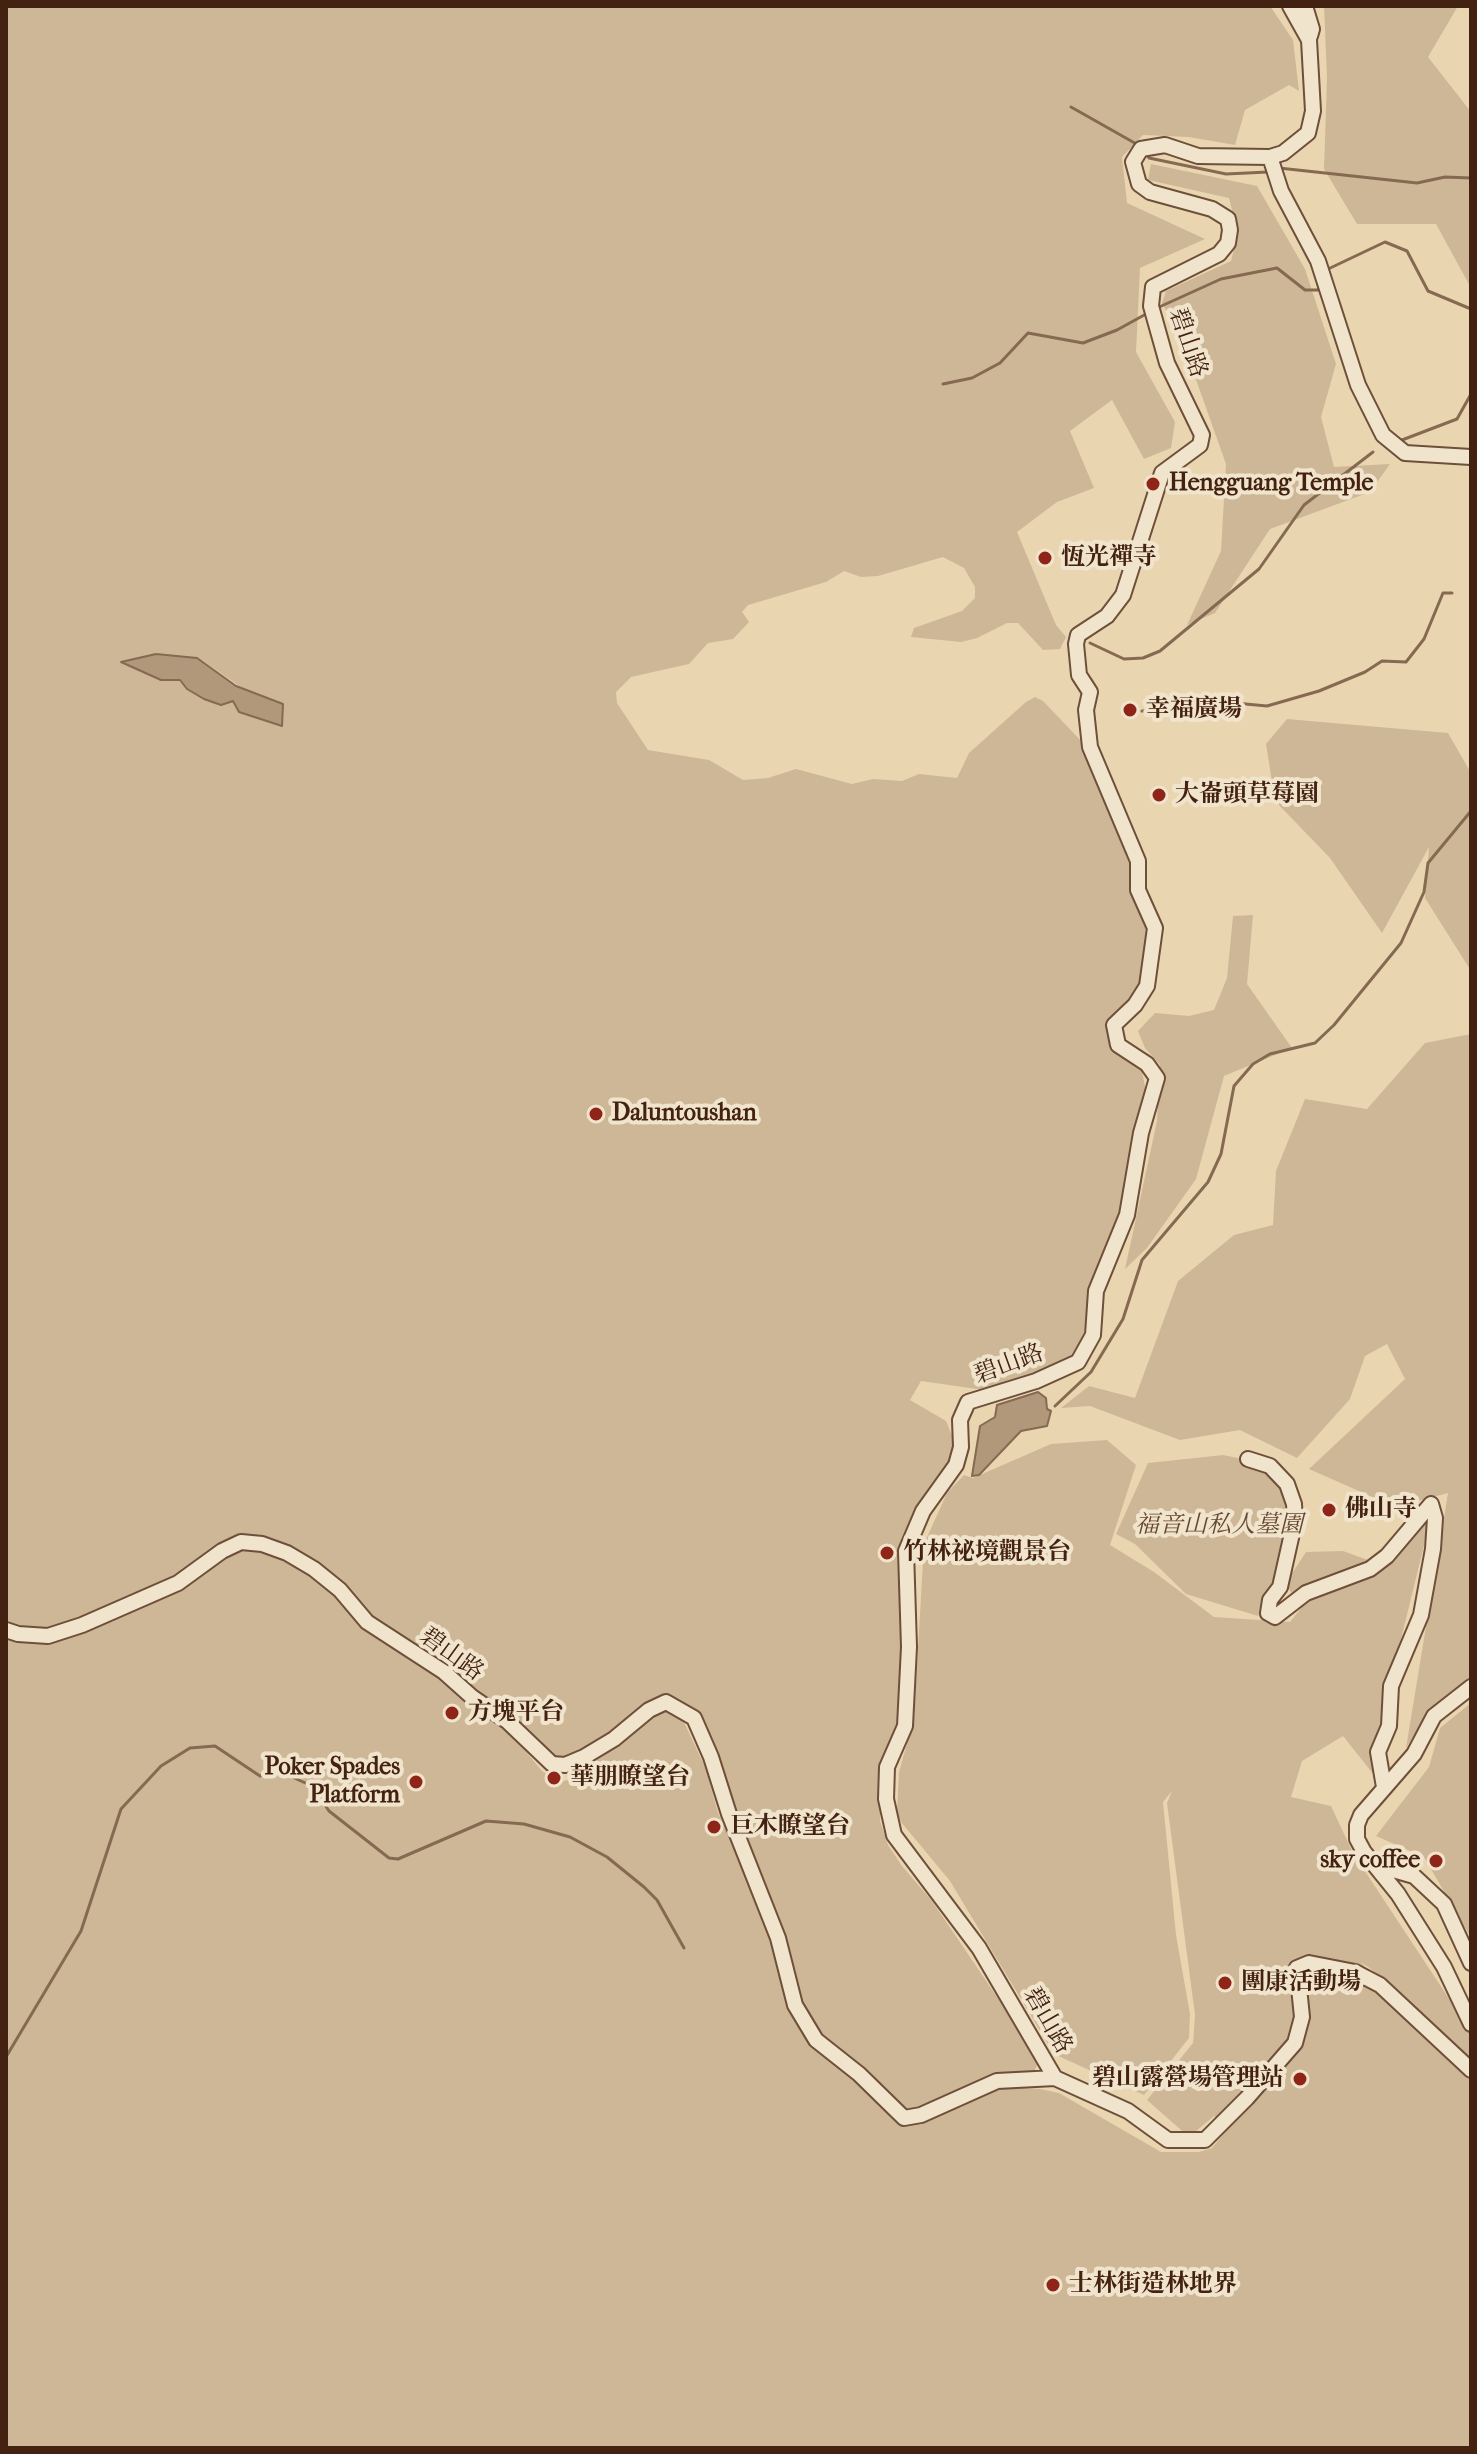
<!DOCTYPE html>
<meta charset="utf-8">
<style>
body{margin:0}
#map{position:relative;width:1477px;height:2454px;overflow:hidden;background:#ead5b1;font-family:"IM FELL French Canon",serif}
canvas{display:block}
.frame{position:absolute;inset:0;border:8px solid #442212;pointer-events:none}
</style>
<div id="map">
<canvas width="1477" height="2454"></canvas>
<div class="frame"></div>
</div>
<script>
const ctx = document.querySelector('canvas').getContext('2d');
ctx.lineJoin = 'round';
function fill(path, color) { ctx.fillStyle = color; ctx.fill(path, 'evenodd'); }
const shape = rows => new Path2D(rows.map(r => 'M' + r).join(''));
function stroke(path, color, width, dash) { ctx.strokeStyle = color; ctx.lineWidth = width; ctx.lineCap = dash ? 'butt' : 'round'; ctx.setLineDash(dash || []); ctx.stroke(path); }
function label(font, color, halo, rows, align = 'center') {
  ctx.font = font + ' "IM FELL French Canon","Noto Serif TC",serif'; ctx.lineWidth = 8; ctx.setLineDash([]); ctx.textBaseline = 'middle'; ctx.strokeStyle = halo; ctx.fillStyle = color; for (const [text, x, y, turn = 0] of rows) {
    ctx.save(); ctx.translate(x, y); ctx.rotate((+turn || 0) * Math.PI / 180); ctx.textAlign = isNaN(turn) ? turn : align; if (halo) ctx.strokeText(text, 0, 0); ctx.fillText(text, 0, 0); ctx.restore();
  }
}
const green = shape([
 [6,6,1270,6,1293,40,1299,91,1289,85,1245,110,1235,145,1189,137,1143,135,1122,157,1127,203,1205,239,1140,268,1136,352,1175,422,1171,448,1144,459,1112,400,1070,431,1094,488,1057,502,1017,532,1056,625,1066,637,1060,649,1043,650,1018,623,1007,623,977,638,961,642,911,637,914,628,962,611,975,598,975,587,964,568,943,557,878,576,861,577,844,571,826,582,748,605,742,612,749,622,733,639,708,643,689,664,631,677,616,692,617,703,648,750,709,760,743,780,768,778,796,769,852,784,873,779,902,781,919,774,957,778,969,753,1026,702,1035,697,1043,701,1084,744,1132,865,1136,904,1150,935,1141,989,1107,1024,1113,1049,1142,1071,1148,1103,1130,1188,1090,1333,1073,1361,991,1391,921,1381,910,1400,946,1421,955,1443,951,1465,919,1514,904,1578,901,1708,895,1739,881,1780,880,1821,888,1845,902,1866,932,1901,1035,2053,1039,2063,1033,2072,983,2079,909,2111,900,2111,823,2039,804,2013,699,1718,671,1701,592,1748,558,1760,377,1625,345,1587,258,1539,120,1606,48,1631,6,1625],
 [156,654,203,661,248,692,282,725,242,713,233,701,220,705,187,690,180,680,161,680,121,662],
 [1324,6,1458,6,1428,57,1471,112,1471,288,1436,224,1357,224,1324,169,1327,78],
 [1151,164,1257,186,1305,269,1336,364,1321,417,1334,467,1390,464,1370,492,1270,529,1215,613,1187,625,1221,551,1226,464,1183,343,1162,303,1166,291,1231,261,1238,233,1229,198,1148,180],
 [1287,719,1448,733,1471,773,1471,971,1425,898,1429,847,1382,933,1330,858,1275,801,1266,744],
 [1253,915,1247,984,1292,1048,1224,1076,1196,1179,1147,1248,1125,1269,1157,1121,1160,1065,1145,1048,1138,1031,1155,1013,1189,1016,1214,1010,1227,978,1233,916],
 [1471,1034,1471,1684,1429,1710,1406,1748,1448,1493,1395,1507,1309,1469,1405,1379,1387,1344,1365,1356,1350,1399,1297,1458,1240,1430,1180,1440,1090,1406,1061,1408,1089,1386,1135,1398,1178,1281,1234,1235,1273,1225,1276,1171,1305,1099,1367,1109,1425,1043],
 [1107,1440,1136,1465,1110,1545,1154,1572,1214,1617,1290,1622,1302,1607,1285,1584,1306,1552,1343,1551,1368,1560,1430,1521,1388,1692,1374,1775,1343,1736,1302,1761,1291,1797,1331,1806,1353,1853,1471,2032,1471,2064,1392,1984,1361,1962,1471,2081,1471,2448,6,2448,6,1636,25,1641,109,1619,221,1554,254,1545,314,1573,504,1725,542,1771,558,1782,573,1779,646,1717,665,1709,674,1712,683,1720,706,1769,718,1813,749,1878,778,1959,796,2022,819,2050,847,2070,896,2122,914,2125,984,2092,1006,2087,1040,2089,1059,2093,1161,2152,1199,2152,1212,2148,1226,2131,1214,2116,1189,2137,1147,2100,1193,2043,1195,2015,1167,1803,1172,1791,1163,1802,1176,1935,1190,2014,1189,2038,1144,2095,1054,2054,950,1881,901,1822,897,1812,899,1772,914,1719,924,1544,947,1493,964,1475,973,1478,1051,1444],
 [1223,1455,1271,1465,1291,1507,1289,1547,1258,1616,1186,1594,1135,1544,1116,1534,1148,1463],
 [1471,1703,1471,1938,1424,1857,1376,1836,1429,1767,1440,1728]
]);
const water = shape([
 [156,654,197,658,236,686,283,704,282,726,239,712,233,701,221,705,204,699,187,689,180,680,161,680,121,662,156,654],
 [1038,1392,1046,1398,1047,1409,1051,1411,1047,1426,1021,1431,979,1475,972,1476,980,1426,995,1417,997,1405,1038,1392]
]);
const stream = shape([
 [1071,107,1140,146],
 [1145,152,1149,158,1226,174,1268,172],
 [1279,168,1417,183,1445,177,1471,178],
 [1326,270,1385,242,1407,251,1428,291,1471,309],
 [1157,308,1221,279,1277,268,1305,290,1319,290,1318,284],
 [943,384,972,378,1000,363,1028,333,1083,343,1117,330,1146,314],
 [1402,440,1457,419,1471,394],
 [1090,643,1124,659,1143,658,1160,651,1259,569,1304,505,1373,452],
 [1142,711,1163,711,1192,699,1267,706,1319,691,1365,672,1382,661,1406,662,1424,639,1443,593,1452,593],
 [1055,1406,1091,1372,1123,1319,1142,1260,1208,1182,1221,1154,1234,1086,1253,1064,1270,1054,1315,1043,1334,1025,1401,943,1424,892,1428,863,1471,811],
 [6,2057,81,1931,121,1809,161,1766,190,1748,215,1746,260,1776,279,1771,312,1786,329,1811,389,1858,398,1859,486,1821,524,1824,570,1837,607,1857,644,1887,657,1900,684,1948]
]);
const minor = shape([
 [1305,6,1312,29,1310,36],
 [1270,157,1281,191,1318,261,1358,385,1383,435,1405,453,1471,457],
 [1248,1459,1270,1466,1287,1484,1294,1504,1295,1520,1280,1587,1270,1600,1268,1613,1275,1617,1306,1593,1370,1569,1387,1556,1431,1504,1435,1518,1433,1549,1421,1615,1391,1686,1389,1726,1378,1752,1384,1787],
 [6,1630,18,1634,48,1636,82,1625,178,1583,222,1551,241,1542,262,1544,287,1553,314,1569,340,1590,367,1622,444,1672,472,1697,507,1721,552,1764,565,1765,584,1757,614,1739,649,1710,666,1702,694,1718,711,1757,729,1814,778,1938,795,2005,816,2040,859,2074,904,2118,921,2115,997,2081,1055,2078,1128,2111,1168,2140,1205,2140,1247,2098,1295,2043,1302,2017,1297,1968,1309,1963,1355,1972,1380,1985,1471,2070],
 [1471,1687,1434,1716,1414,1754,1361,1815,1357,1825,1357,1839,1364,1852,1398,1894,1444,1967,1471,2024],
 [1376,1865,1414,1876,1444,1904,1471,1963],
 [1055,2078,979,1948,894,1835,886,1799,887,1767,905,1726,909,1647,906,1551,923,1511,956,1465,961,1447,960,1420,968,1402,1036,1381,1078,1362,1093,1335,1096,1291,1127,1215,1141,1133,1157,1078,1147,1064,1118,1045,1114,1025,1135,1005,1147,986,1155,928,1138,890,1138,861,1090,747,1086,710,1090,692,1079,675,1076,644,1078,635,1107,616,1123,595,1162,473,1200,445,1202,435,1167,363,1151,306,1153,287,1219,254,1228,243,1230,230,1228,219,1212,209,1150,192,1139,184,1133,162,1141,149,1165,145,1198,156,1270,157,1283,153,1308,133,1313,111,1309,40,1290,6]
]);
const markers = [
 [1153,484,8,"#8f2418"],
 [1045,558,8,"#8f2418"],
 [1130,710,8,"#8f2418"],
 [1159,795,8,"#8f2418"],
 [596,1114,8,"#8f2418"],
 [1329,1510,8,"#8f2418"],
 [887,1553,8,"#8f2418"],
 [452,1713,8,"#8f2418"],
 [554,1778,8,"#8f2418"],
 [416,1782,8,"#8f2418"],
 [714,1827,8,"#8f2418"],
 [1436,1861,8,"#8f2418"],
 [1225,1983,8,"#8f2418"],
 [1300,2079,8,"#8f2418"],
 [1053,2285,8,"#8f2418"]
];
const streetNames = [
 ["碧山路",1187,343,71],
 ["碧山路",1009,1365,-20],
 ["碧山路",451,1655,36],
 ["碧山路",1047,2021,60]
];
const poiNames = [
 ["Hengguang Temple",1169,484],
 ["恆光禪寺",1061,558],
 ["幸福廣場",1146,710],
 ["大崙頭草莓園",1175,795],
 ["Daluntoushan",612,1114],
 ["佛山寺",1345,1510],
 ["竹林祕境觀景台",903,1553],
 ["方塊平台",468,1713],
 ["Poker Spades",400,1768,"right"],
 ["Platform",400,1796,"right"],
 ["華朋瞭望台",570,1778],
 ["巨木瞭望台",730,1827],
 ["sky coffee",1420,1861,"right"],
 ["團康活動場",1241,1983],
 ["碧山露營場管理站",1284,2079,"right"],
 ["士林街造林地界",1069,2285]
];
const parkNames = [
 ["福音山私人墓園",1219,1526]
];
fill(green, '#ceb796');
fill(water, '#b2987b');
stroke(water, '#866951', 2);
stroke(stream, '#866951', 3);
stroke(minor, '#6e4f3a', 18);
stroke(minor, '#f1e4cc', 14);
for (const [x, y, r, color] of markers) { const dot = new Path2D(); dot.arc(x, y, r, 0, 2 * Math.PI); ctx.fillStyle = color; ctx.fill(dot); stroke(dot, '#f1e4cc', 3); }
label('24px', '#442212', '#f1e4cc', streetNames);
label('bold 24px', '#442212', '#f1e4cc', poiNames, 'left');
label('italic 24px', '#664733', '#f1e4cc', parkNames);
</script>
